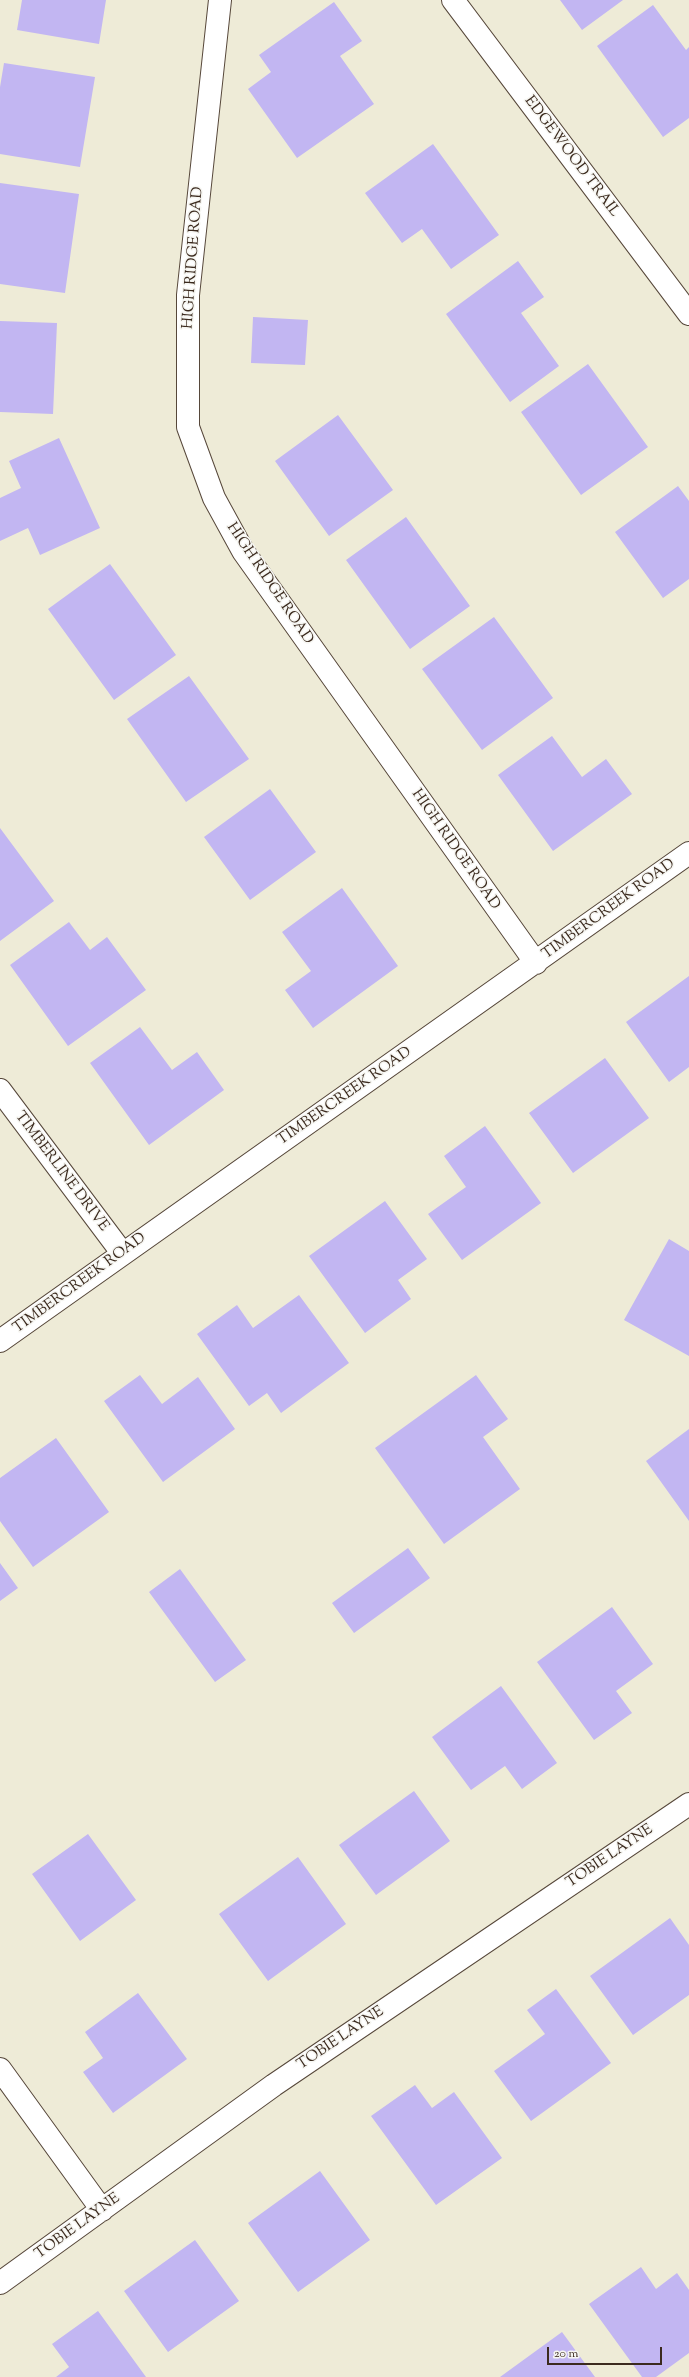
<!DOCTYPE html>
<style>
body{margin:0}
#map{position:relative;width:689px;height:2377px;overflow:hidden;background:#eeebd7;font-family:"Sorts Mill Goudy",serif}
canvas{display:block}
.scale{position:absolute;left:547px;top:2347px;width:115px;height:18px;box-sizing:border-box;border:2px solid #3b2a1e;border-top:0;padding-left:5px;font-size:12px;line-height:14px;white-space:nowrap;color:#3b2a1e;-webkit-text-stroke:3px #f6f6f2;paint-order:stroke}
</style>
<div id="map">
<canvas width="689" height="2377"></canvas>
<div class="scale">20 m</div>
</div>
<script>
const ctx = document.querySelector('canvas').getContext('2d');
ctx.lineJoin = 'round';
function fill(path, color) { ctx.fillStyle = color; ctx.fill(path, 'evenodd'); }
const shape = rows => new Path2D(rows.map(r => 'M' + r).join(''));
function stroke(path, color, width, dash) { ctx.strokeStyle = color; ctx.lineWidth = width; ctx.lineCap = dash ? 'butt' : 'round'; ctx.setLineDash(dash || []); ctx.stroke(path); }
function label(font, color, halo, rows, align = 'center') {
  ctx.font = font + ' "Sorts Mill Goudy",serif'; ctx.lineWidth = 3; ctx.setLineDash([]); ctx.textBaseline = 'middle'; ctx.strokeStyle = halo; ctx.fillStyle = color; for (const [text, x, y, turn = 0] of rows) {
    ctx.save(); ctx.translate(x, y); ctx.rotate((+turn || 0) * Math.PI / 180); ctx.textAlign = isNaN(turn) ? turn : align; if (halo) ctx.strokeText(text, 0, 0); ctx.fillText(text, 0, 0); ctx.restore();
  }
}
const building = shape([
 [22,0,106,0,99,44,17,30],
 [560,0,623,0,582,30],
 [334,2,362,41,340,56,374,104,297,158,248,89,271,72,259,55],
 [653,5,686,50,689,47,689,118,663,137,597,46],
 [4,63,95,77,80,167,0,154,0,87],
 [433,144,499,235,451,269,422,229,402,243,365,193],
 [0,183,79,194,65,293,0,284],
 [518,261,544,297,521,313,559,366,510,402,446,314],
 [253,317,308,320,305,365,251,363],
 [0,321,57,323,53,414,0,412],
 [588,364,648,447,581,495,521,412],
 [338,415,393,490,329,536,275,461],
 [59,438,100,528,40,555,28,528,0,541,0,498,21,488,9,461],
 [678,486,689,501,689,579,663,598,615,532],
 [406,517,470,606,410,649,346,560],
 [110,564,176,655,114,700,48,609],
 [494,617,553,698,482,750,422,669],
 [189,676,249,759,186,802,127,719],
 [552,736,582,777,606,759,632,794,553,851,498,775],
 [270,789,316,852,250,900,204,837],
 [0,828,54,901,0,941],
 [342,888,398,966,313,1028,285,990,311,971,282,932],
 [69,922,90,950,107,937,146,990,68,1046,10,965],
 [689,976,689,1067,669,1082,626,1022],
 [140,1027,172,1070,197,1052,224,1090,149,1145,90,1063],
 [605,1058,649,1118,573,1173,529,1113],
 [485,1126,541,1203,462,1260,428,1214,466,1187,444,1156],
 [385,1201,427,1259,398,1280,411,1299,365,1333,309,1256],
 [669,1239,689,1251,689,1356,624,1320],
 [299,1295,349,1363,281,1413,267,1393,249,1406,197,1334,237,1305,253,1328],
 [140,1375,162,1404,198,1377,235,1429,163,1482,104,1401],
 [476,1375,508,1419,483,1437,520,1489,444,1544,375,1448],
 [689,1429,689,1521,646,1461],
 [56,1438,109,1512,33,1567,0,1521,0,1478],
 [408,1548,430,1578,354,1633,332,1603],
 [0,1563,18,1588,0,1601],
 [180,1569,246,1660,215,1682,149,1592],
 [612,1607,653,1664,616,1691,632,1713,594,1740,537,1662],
 [501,1686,557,1763,522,1789,505,1766,471,1790,432,1737],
 [414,1791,450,1841,376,1895,339,1845],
 [88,1834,136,1900,80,1941,32,1874],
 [298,1857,346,1924,268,1981,219,1914],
 [670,1918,689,1945,689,1995,633,2035,590,1976],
 [556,1989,611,2063,531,2121,494,2071,545,2034,527,2010],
 [138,1993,187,2059,113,2113,83,2072,103,2058,85,2032],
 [415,2085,432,2108,454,2092,502,2158,436,2205,371,2116],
 [320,2171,370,2240,298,2292,248,2223],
 [195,2240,239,2301,168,2352,124,2291],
 [641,2267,656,2289,677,2273,689,2290,689,2353,656,2377,642,2377,589,2304],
 [98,2311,146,2377,56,2377,69,2367,52,2344],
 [562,2332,595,2377,500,2377]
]);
const minor = shape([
 [220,0,188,295,188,427,214,498,243,551,536,963],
 [453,0,689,314],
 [0,1090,123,1254],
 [0,1341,689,853],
 [0,2069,102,2210],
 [0,2283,274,2085,689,1804]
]);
const streetNames = [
 ["EDGEWOOD TRAIL",571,157,53],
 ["HIGH RIDGE ROAD",194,258,-86],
 ["HIGH RIDGE ROAD",269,584,56],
 ["HIGH RIDGE ROAD",455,850,55],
 ["TIMBERCREEK ROAD",609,910,-36],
 ["TIMBERCREEK ROAD",345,1097,-35],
 ["TIMBERLINE DRIVE",61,1172,53],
 ["TIMBERCREEK ROAD",80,1284,-36],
 ["TOBIE LAYNE",610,1857,-34],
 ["TOBIE LAYNE",341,2039,-34],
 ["TOBIE LAYNE",78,2227,-36]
];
fill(building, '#c2b6f2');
stroke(minor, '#56473a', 24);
stroke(minor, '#fff', 22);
label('15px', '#3b2a1e', '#f6f6f2', streetNames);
</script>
